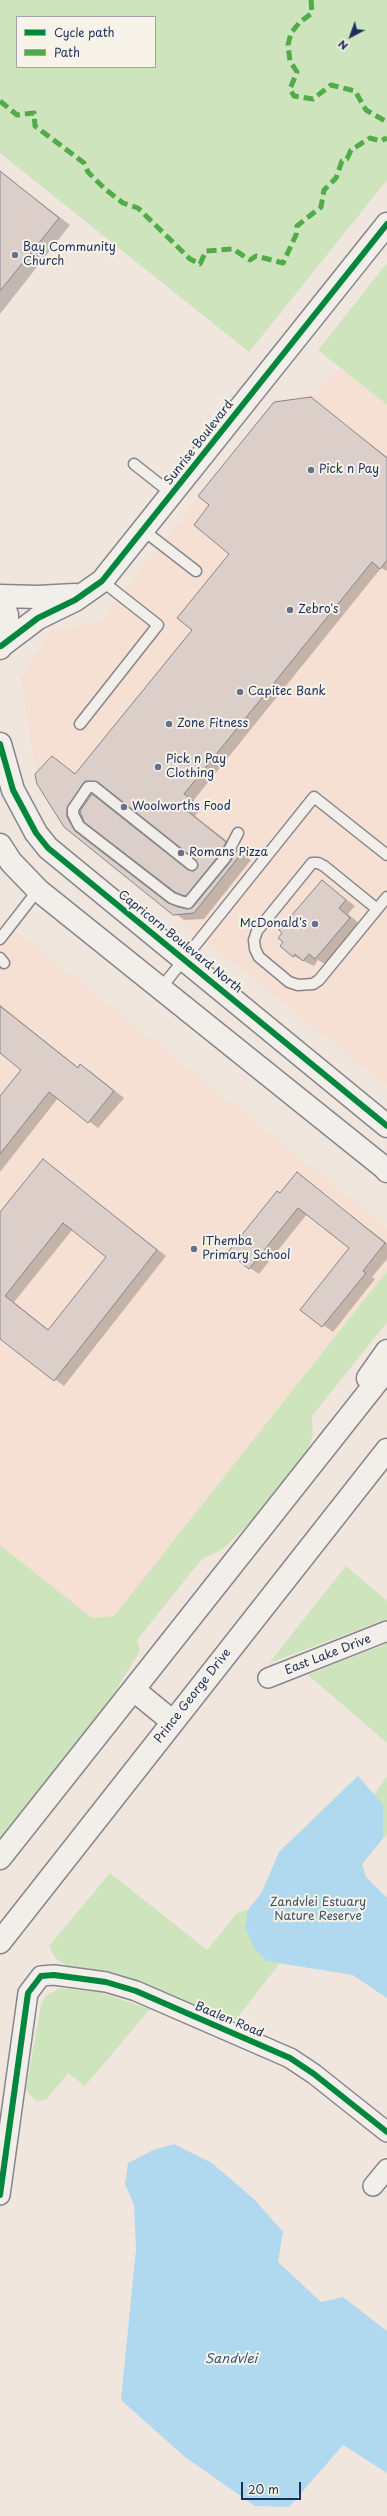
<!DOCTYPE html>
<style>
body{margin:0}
#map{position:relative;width:387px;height:2516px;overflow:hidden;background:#f0e6de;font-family:"Playpen Sans",sans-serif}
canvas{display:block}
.legend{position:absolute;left:16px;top:16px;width:140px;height:52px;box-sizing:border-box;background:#f7f3e8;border:1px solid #9fa5b1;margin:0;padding:5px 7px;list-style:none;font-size:12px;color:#1b2f5e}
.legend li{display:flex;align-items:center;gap:8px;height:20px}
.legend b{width:20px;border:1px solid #9fa5b1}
.north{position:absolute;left:331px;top:16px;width:40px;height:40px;-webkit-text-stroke:3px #f7f3e8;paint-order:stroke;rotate:221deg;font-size:11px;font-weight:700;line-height:16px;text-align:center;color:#1b2f5e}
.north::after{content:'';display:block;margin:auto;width:14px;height:18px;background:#1b2f5e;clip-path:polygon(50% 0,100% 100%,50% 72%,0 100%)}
.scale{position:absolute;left:241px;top:2482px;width:60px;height:18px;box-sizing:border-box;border:2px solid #1b2f5e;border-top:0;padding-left:5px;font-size:12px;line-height:14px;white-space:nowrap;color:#1b2f5e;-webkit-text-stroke:3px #f7f3e8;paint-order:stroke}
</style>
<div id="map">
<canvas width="387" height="2516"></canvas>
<ul class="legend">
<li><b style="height:5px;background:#00873e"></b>Cycle path</li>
<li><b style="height:5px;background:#52ab49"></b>Path</li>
</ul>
<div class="north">N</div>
<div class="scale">20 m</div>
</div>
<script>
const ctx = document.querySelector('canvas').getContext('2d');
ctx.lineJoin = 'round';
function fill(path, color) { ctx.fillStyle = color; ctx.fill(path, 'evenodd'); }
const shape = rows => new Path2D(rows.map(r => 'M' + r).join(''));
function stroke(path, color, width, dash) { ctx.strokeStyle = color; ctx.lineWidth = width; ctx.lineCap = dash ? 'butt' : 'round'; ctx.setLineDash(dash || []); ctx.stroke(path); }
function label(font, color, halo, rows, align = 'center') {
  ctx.font = font + ' "Playpen Sans",sans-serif'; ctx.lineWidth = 4; ctx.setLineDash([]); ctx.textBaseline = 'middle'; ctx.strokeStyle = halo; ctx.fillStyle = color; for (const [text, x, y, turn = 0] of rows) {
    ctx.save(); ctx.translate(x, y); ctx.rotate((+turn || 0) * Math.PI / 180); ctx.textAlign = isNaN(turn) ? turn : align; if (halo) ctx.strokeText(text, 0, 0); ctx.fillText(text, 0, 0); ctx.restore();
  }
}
const built = shape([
 [339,368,387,406,387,1086,64,827,37,784,21,677,52,629,100,622,273,401,316,394],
 [0,918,387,1227,387,1271,114,1616,92,1618,0,1545]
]);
const green = shape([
 [0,0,387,0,387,180,249,352,0,153],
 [17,17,155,17,155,67,17,67],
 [387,263,387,405,318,350],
 [387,1271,387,1322,312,1416,313,1435,307,1453,261,1511,223,1549,201,1560,137,1640,140,1651,101,1714,0,1841,0,1545,92,1618,114,1616],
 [346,1566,387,1601,387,1619,269,1663],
 [387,1643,387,1743,308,1675],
 [358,1776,374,1795,387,1776,387,1834,362,1864,366,1877,387,1898,387,1998,353,1975,280,1963,234,2022,145,1984,99,1971,67,1966,55,1958,49,1946,110,1873,207,1950,237,1913,248,1910,262,1892,279,1852],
 [60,1988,98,1992,150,2009,85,2086,68,2073,46,2100,37,2101,29,2094,26,2088,41,2005,46,1996]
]);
const water = shape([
 [358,1776,383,1805,383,1838,362,1864,366,1877,387,1898,387,1998,353,1975,266,1961,253,1946,245,1927,248,1910,262,1892,279,1852],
 [174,2144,212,2163,255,2200,283,2232,278,2262,321,2302,343,2297,387,2331,387,2473,343,2445,289,2507,255,2506,185,2457,121,2400,136,2249,134,2205,125,2184,128,2163,153,2150]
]);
const shadow = shape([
 [2,173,70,225,0,314,0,175],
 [310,398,387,457,387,571,381,568,193,801,202,807,195,816,236,848,186,897,176,891,92,795,191,872,194,872,199,867,197,859,106,787,95,787,77,811,77,823,85,838,173,906,187,910,193,908,231,863,237,851,251,860,204,919,184,920,65,827,52,757,76,774,193,630],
 [322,881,355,906,348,914,360,924,325,964,318,960,314,966,293,956,281,946],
 [0,1005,79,1068,81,1065,90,1071,124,1098,98,1128,58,1098,0,1172,0,1098,23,1069,0,1051],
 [43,1160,166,1256,64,1386,0,1338,0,1214],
 [73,1229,108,1257,49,1330,14,1302],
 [297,1174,387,1243,387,1259,372,1277,375,1279,333,1332,301,1309,350,1248,307,1214,259,1274,250,1268,280,1194]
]);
const building = shape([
 [0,171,59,218,0,291,0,171],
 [311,397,387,458,387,560,380,569,372,562,184,794,193,801,186,810,226,842,220,854,186,896,182,895,175,892,84,822,80,811,92,794,188,870,194,871,198,866,196,860,98,782,85,781,67,809,67,817,75,831,168,903,178,907,187,909,193,907,230,862,237,850,241,854,194,913,173,915,64,827,37,784,35,774,52,756,75,774,192,630,177,618,229,554,194,525,209,505,198,496,274,402,311,397],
 [322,880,346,900,339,908,350,918,315,959,309,954,303,961,295,954,293,957,280,946,283,942,278,938,282,933,279,930,322,880],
 [0,1006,78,1068,80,1064,114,1091,88,1123,49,1092,0,1154,0,1096,21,1070,0,1053,0,1006],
 [43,1159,157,1250,54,1381,0,1339,0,1212,43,1159],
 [63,1223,106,1257,48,1330,5,1296,63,1223],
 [297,1172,385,1243,363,1271,366,1273,322,1327,300,1310,349,1248,298,1208,249,1269,228,1252,277,1191,280,1193,297,1172]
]);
const lane = shape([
 [134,464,172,494],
 [143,530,196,571],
 [80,724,158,625,102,581],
 [192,865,94,787,88,787,73,809,73,814,79,826,172,898,180,901,188,903,225,858,238,833],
 [377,909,324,866,318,863,312,863,257,931,254,940,255,949,259,957,289,982,298,985,313,984,319,980,387,897],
 [0,939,38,890],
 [0,958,4,963],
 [161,988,314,797,387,855]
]);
const street = shape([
 [268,1678,387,1631],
 [373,2186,387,2169],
 [0,2195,28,1993,41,1976,54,1975,106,1982,136,1991,290,2058,314,2074,387,2132]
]);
const secondary = shape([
 [0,596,38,597,75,595],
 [0,598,7,615,7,626,0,648],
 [1,646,38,618,75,600,102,581,387,224],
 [0,744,13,790,36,833,48,848,387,1126],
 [0,845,11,862,38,890,387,1170]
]);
const primary = shape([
 [386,1169,387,1171],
 [368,1378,387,1351],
 [134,1690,173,1722],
 [0,1858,387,1369],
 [0,1942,387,1450]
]);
const quiet = shape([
 [311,0,312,13,300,22,291,33,288,45,290,61,297,72,290,89,294,96,313,99,331,85,355,91,366,110,387,122],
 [0,101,17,115,34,113,35,126,84,163,88,172,105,189,123,203,138,208,190,259,200,264,206,251,233,249,250,260,256,256,283,263,296,235,297,226,321,207,324,190,336,178,342,161,347,159,351,150,370,138,380,141,387,138]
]);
const cycleway = shape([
 [1,646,38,618,75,600,102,581,387,224],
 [0,744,13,790,36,833,48,848,387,1126],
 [0,2195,28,1993,41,1976,54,1975,106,1982,136,1991,290,2058,314,2074,387,2132]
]);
const markers = [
 [15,255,4,"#666f8b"],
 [311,470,4,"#666f8b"],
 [290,610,4,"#666f8b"],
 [240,692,4,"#666f8b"],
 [169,724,4,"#666f8b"],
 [158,767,4,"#666f8b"],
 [124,807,4,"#666f8b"],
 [181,853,4,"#666f8b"],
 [315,924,4,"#666f8b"],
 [194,1249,4,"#666f8b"]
];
const poiNames = [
 ["Bay Community",23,248],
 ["Church",23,262],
 ["Pick n Pay",319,470],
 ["Zebro's",298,610],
 ["Capitec Bank",248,692],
 ["Zone Fitness",177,724],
 ["Pick n Pay",166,760],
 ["Clothing",166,774],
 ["Woolworths Food",132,807],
 ["Romans Pizza",189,853],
 ["McDonald's",307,924,"right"],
 ["IThemba",202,1242],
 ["Primary School",202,1256]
];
const streetNames = [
 ["Sunrise Boulevard",199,443,-52],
 ["Capricorn Boulevard North",180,942,39],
 ["East Lake Drive",328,1655,-21],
 ["Prince George Drive",193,1696,-52],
 ["Baalen Road",229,2020,23]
];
const parkNames = [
 ["Zandvlei Estuary",318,1903],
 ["Nature Reserve",318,1917]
];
const waterNames = [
 ["Sandvlei",231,2359]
];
fill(built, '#f5e0d3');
fill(green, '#cee4bd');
fill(water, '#b0d9ef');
fill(shadow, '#0003');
fill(building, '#dccfca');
stroke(building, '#87868c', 1);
stroke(lane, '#87868c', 13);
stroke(street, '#87868c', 22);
stroke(secondary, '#87868c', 25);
stroke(primary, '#87868c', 25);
stroke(lane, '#f2efeb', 10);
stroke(street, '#f2efeb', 19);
stroke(secondary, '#f2efeb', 22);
stroke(primary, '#f2efeb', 22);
stroke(quiet, '#52ab49', 5, [10, 5]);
stroke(cycleway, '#00873e', 6);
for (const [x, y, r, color] of markers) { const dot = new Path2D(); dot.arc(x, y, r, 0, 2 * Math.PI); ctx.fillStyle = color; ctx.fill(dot); stroke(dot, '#f7f3e8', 1.5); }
label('12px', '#1b2f5e', '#f7f3e8', poiNames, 'left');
label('12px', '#1b2f5e', '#f7f3e8', streetNames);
label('12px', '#39536c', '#f7f3e8', parkNames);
label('italic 13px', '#395884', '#f7f3e8', waterNames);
</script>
